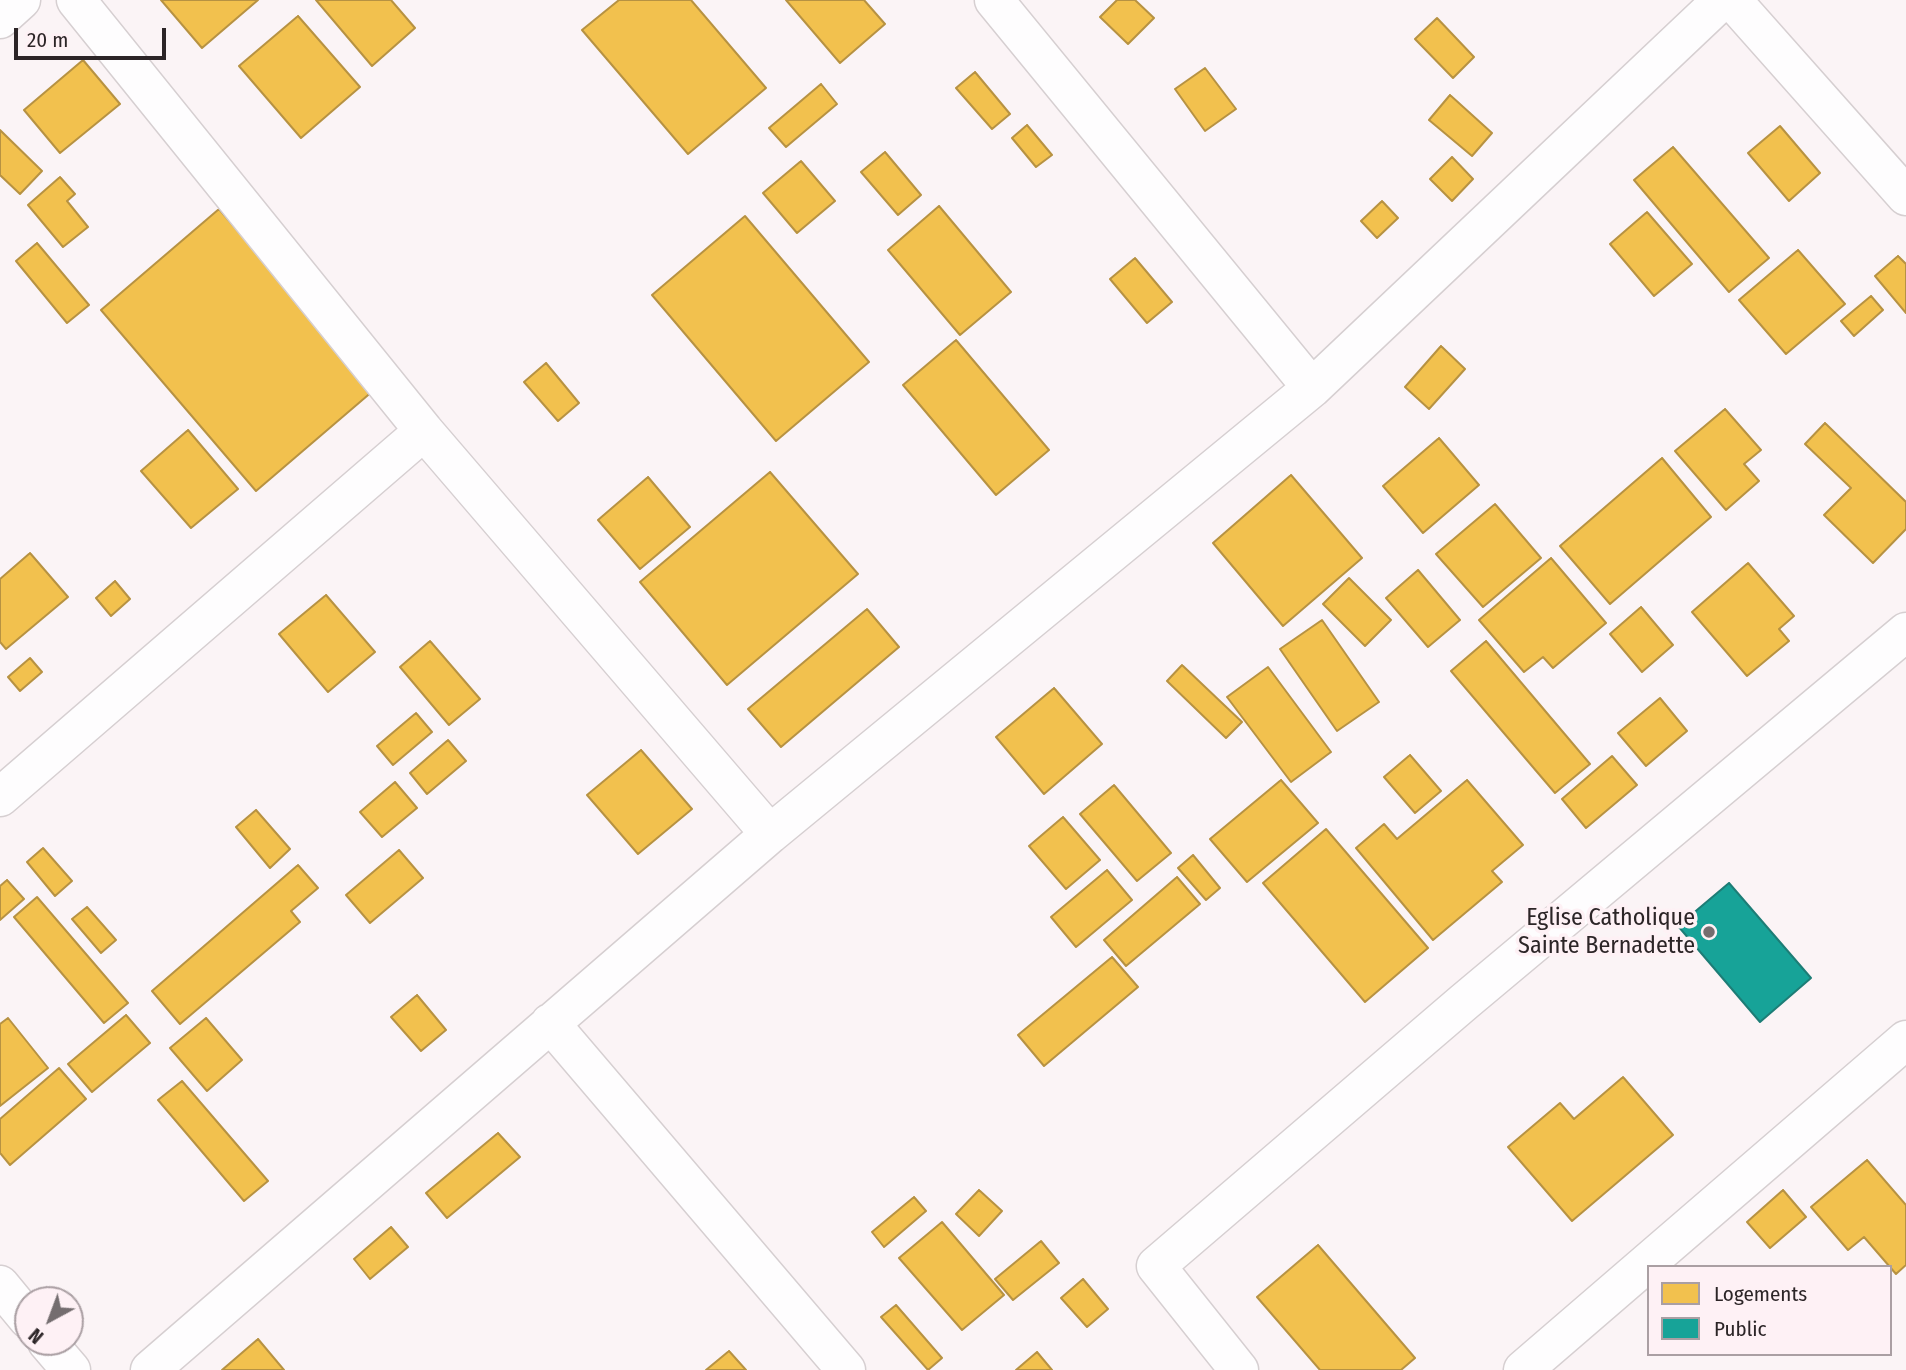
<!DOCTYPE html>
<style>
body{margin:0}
#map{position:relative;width:1906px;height:1370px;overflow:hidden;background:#fbf4f6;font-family:"Fira Sans Condensed",sans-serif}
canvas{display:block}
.legend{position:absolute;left:1647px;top:1265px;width:245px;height:91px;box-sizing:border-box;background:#fef1f5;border:2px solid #aa9fa3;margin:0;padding:9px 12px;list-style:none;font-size:21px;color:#2c2527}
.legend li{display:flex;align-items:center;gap:14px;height:35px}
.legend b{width:35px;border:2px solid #aa9fa3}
.north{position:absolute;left:14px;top:1286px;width:70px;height:70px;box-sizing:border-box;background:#fef1f5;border:2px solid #aa9fa3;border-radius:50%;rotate:221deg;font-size:19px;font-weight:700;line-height:28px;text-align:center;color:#2c2527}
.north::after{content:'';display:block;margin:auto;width:24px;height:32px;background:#746d6f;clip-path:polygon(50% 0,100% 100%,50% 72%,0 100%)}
.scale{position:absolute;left:14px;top:28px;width:152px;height:32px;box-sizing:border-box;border:4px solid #2c2527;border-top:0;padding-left:9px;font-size:21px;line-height:24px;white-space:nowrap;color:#2c2527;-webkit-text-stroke:5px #fef1f5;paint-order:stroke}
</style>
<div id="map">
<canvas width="1906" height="1370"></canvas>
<ul class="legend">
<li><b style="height:19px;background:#f2c14e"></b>Logements</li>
<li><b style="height:19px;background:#17a398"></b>Public</li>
</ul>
<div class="north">N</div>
<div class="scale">20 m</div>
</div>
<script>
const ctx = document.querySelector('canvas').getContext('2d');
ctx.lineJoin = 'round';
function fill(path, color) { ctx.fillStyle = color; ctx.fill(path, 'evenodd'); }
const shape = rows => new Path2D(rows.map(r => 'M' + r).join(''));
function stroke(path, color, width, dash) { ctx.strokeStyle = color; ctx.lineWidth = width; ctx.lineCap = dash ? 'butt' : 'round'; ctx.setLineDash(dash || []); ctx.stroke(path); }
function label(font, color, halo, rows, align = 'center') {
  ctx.font = font + ' "Fira Sans Condensed",sans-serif'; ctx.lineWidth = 7; ctx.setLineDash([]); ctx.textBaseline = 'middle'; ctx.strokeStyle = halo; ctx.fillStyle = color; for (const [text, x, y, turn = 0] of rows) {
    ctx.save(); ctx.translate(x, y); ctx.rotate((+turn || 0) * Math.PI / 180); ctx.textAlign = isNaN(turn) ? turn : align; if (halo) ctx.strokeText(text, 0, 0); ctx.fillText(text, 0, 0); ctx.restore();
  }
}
const homes = shape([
 [161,0,258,0,202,48,161,0],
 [316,0,391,0,415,28,372,66,316,0],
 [619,0,691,0,766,88,688,154,582,30,619,0],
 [786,0,864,0,885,24,840,63,786,0],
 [1117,0,1135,0,1154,18,1128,44,1100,17,1117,0],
 [298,16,360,87,301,138,239,66,298,16],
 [1437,18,1474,57,1453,78,1415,39,1437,18],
 [83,60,120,104,60,153,24,110,83,60],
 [1205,68,1236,109,1205,131,1175,89,1205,68],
 [975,72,1010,114,992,129,956,88,975,72],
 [821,84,837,104,786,147,769,128,821,84],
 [1450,95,1492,133,1472,156,1429,120,1450,95],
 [1027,125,1052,155,1036,167,1012,138,1027,125],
 [1780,126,1820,173,1789,201,1748,153,1780,126],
 [0,130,42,171,20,194,0,175,0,130],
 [1673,147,1769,258,1729,292,1634,180,1673,147],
 [885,152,921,195,898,215,861,172,885,152],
 [1452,157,1473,179,1452,201,1430,179,1452,157],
 [801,161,835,201,797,233,763,193,801,161],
 [60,177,75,194,67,201,88,227,63,247,28,205,60,177],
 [1382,201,1398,218,1377,238,1361,221,1382,201],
 [939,206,1011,292,960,335,888,250,939,206],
 [219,209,374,390,256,491,101,310,219,209],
 [1647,212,1692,264,1654,296,1610,244,1647,212],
 [745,216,869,362,776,441,652,295,745,216],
 [37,243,89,305,67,323,16,261,37,243],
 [1798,250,1845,304,1786,354,1739,300,1798,250],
 [1898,256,1906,264,1906,313,1875,276,1898,256],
 [1135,258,1172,302,1147,323,1110,279,1135,258],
 [1871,296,1883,310,1854,336,1841,321,1871,296],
 [956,340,1049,450,996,495,903,385,956,340],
 [1441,346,1465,369,1429,409,1405,387,1441,346],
 [546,363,579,403,558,421,524,382,546,363],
 [1725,409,1761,450,1744,464,1759,481,1726,510,1675,451,1725,409],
 [1825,423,1906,502,1906,529,1873,563,1824,515,1851,488,1805,444,1825,423],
 [188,430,238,489,191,528,141,471,188,430],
 [1439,438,1479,485,1423,533,1383,486,1439,438],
 [1662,458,1711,517,1610,604,1560,546,1662,458],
 [770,472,858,574,727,685,640,582,770,472],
 [1291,475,1362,558,1283,626,1213,543,1291,475],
 [648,477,690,527,640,569,598,520,648,477],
 [1495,504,1541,558,1483,607,1436,554,1495,504],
 [30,553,68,597,6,649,0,642,0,579,30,553],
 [1551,558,1606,623,1553,668,1543,657,1524,672,1479,620,1551,558],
 [1748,563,1794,616,1779,629,1789,641,1747,676,1692,612,1748,563],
 [1418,570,1460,620,1428,647,1386,598,1418,570],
 [1349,578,1391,620,1365,646,1323,604,1349,578],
 [115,581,130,599,111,616,96,598,115,581],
 [326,595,375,652,328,692,279,634,326,595],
 [1641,607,1673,645,1642,672,1610,634,1641,607],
 [867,609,899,647,781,747,748,709,867,609],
 [1322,620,1379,702,1337,731,1280,649,1322,620],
 [430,641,480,699,449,725,400,667,430,641],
 [1486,641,1590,764,1555,793,1451,671,1486,641],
 [30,658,42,672,20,691,8,677,30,658],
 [1182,665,1242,722,1226,738,1167,681,1182,665],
 [1268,667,1331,752,1291,782,1227,697,1268,667],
 [1054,688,1102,744,1044,794,996,737,1054,688],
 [1660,698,1687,731,1646,766,1618,733,1660,698],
 [416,713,432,732,393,765,377,746,416,713],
 [448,740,466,761,427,794,410,773,448,740],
 [641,750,692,809,638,854,587,795,641,750],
 [1410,755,1441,791,1415,813,1384,777,1410,755],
 [1612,756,1637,785,1586,828,1562,799,1612,756],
 [1281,780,1318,823,1247,882,1210,839,1281,780],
 [1467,780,1523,845,1492,871,1502,882,1433,940,1356,848,1384,824,1397,839,1467,780],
 [395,782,417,808,382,837,360,812,395,782],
 [1114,785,1171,853,1137,881,1080,814,1114,785],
 [256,810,290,849,270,868,236,827,256,810],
 [1063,817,1100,860,1066,889,1029,846,1063,817],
 [1326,829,1428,948,1365,1002,1263,883,1326,829],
 [43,848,72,881,55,896,27,862,43,848],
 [399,850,423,878,370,923,346,895,399,850],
 [1193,855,1220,888,1206,900,1178,868,1193,855],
 [298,865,318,888,291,911,300,922,180,1024,152,991,298,865],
 [1107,870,1132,900,1076,947,1051,917,1107,870],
 [1177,877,1200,904,1126,966,1104,940,1177,877],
 [7,880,24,899,0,920,0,886,7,880],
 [37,897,128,1003,104,1023,14,917,37,897],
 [87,907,116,940,101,953,72,919,87,907],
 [1112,957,1138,987,1044,1066,1018,1035,1112,957],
 [417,995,446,1030,421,1051,391,1017,417,995],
 [126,1015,150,1043,92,1092,68,1064,126,1015],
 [8,1018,48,1068,0,1106,0,1024,8,1018],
 [206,1018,242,1060,207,1091,170,1048,206,1018],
 [59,1068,86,1099,10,1165,0,1153,0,1119,59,1068],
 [1623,1077,1673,1135,1572,1221,1508,1147,1560,1103,1574,1119,1623,1077],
 [182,1081,268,1181,244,1201,158,1100,182,1081],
 [498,1133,520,1157,447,1218,426,1193,498,1133],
 [1867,1160,1906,1205,1906,1265,1896,1274,1864,1237,1848,1250,1811,1207,1867,1160],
 [979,1190,1002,1211,979,1236,956,1214,979,1190],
 [1783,1190,1806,1217,1770,1248,1747,1222,1783,1190],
 [914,1197,926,1211,884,1247,872,1232,914,1197],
 [942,1222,1004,1295,962,1330,899,1258,942,1222],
 [391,1227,408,1247,370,1279,354,1259,391,1227],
 [1041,1241,1059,1263,1013,1300,995,1279,1041,1241],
 [1318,1245,1415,1358,1401,1370,1320,1370,1257,1297,1318,1245],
 [1083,1279,1108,1309,1087,1327,1061,1298,1083,1279],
 [896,1305,942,1358,928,1370,881,1317,896,1305],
 [258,1339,284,1370,222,1370,258,1339],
 [729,1351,746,1370,706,1370,729,1351],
 [1037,1352,1052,1370,1016,1370,1037,1352]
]);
const public = shape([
 [1729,883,1811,978,1760,1022,1678,926,1729,883]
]);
const minor = shape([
 [76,0,424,431,770,834],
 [994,0,1312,388],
 [1732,0,1906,196],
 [0,19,21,0],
 [0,797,424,431],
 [550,1023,846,1370],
 [0,1285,28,1319],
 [47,1342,71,1370],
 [150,1370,770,834,1312,388,1722,0],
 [1239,1370,1156,1266,1464,1002,1906,632],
 [1523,1370,1906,1040]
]);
const markers = [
 [1709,932,7,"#746d6f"]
];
const poiNames = [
 ["Eglise Catholique",1695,918],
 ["Sainte Bernadette",1695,946]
];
fill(homes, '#f2c14e');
stroke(homes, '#b79242', 2);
fill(public, '#17a398');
stroke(public, '#1d7d76', 2);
stroke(minor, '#d6cfd1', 41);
stroke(minor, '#fefdfe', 38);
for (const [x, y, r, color] of markers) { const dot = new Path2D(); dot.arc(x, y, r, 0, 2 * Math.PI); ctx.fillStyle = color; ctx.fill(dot); stroke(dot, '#fef1f5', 2.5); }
label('24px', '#2c2527', '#fef1f5', poiNames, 'right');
</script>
